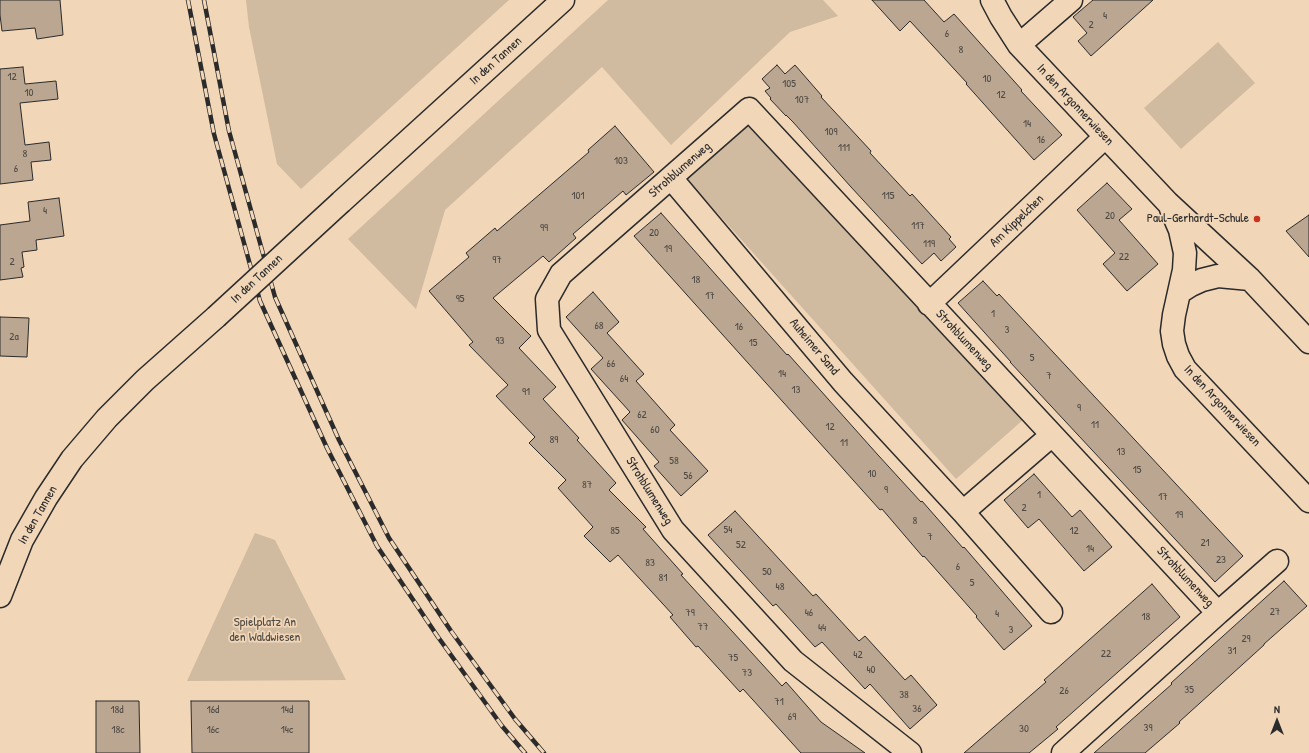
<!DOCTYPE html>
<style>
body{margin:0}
#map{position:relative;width:1309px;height:753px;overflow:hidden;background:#f1d6b8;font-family:"Patrick Hand",sans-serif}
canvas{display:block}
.north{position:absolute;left:1257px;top:701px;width:40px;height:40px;-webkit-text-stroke:3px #f1d6b8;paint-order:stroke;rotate:0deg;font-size:11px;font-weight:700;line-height:16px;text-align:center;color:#2b2b2b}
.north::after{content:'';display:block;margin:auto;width:14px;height:18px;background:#2b2b2b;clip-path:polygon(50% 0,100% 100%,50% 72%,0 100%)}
</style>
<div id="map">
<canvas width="1309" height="753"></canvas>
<div class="north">N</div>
</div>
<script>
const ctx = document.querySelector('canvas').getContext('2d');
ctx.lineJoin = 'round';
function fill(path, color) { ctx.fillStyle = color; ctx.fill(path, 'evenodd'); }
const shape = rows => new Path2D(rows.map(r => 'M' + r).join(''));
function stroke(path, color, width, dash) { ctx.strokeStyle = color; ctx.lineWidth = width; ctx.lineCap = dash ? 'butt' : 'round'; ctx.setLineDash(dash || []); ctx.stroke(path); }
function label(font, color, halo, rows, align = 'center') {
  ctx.font = font + ' "Patrick Hand",sans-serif'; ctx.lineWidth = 3.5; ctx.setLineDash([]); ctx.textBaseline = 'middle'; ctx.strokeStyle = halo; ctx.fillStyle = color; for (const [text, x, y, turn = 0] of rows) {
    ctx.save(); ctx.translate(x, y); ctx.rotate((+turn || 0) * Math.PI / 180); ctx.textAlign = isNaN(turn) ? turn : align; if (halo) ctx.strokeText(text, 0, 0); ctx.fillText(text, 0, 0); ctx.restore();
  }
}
const green = shape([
 [246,0,509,0,301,189,277,164,249,27],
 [608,0,823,0,838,16,790,32,671,145,602,67,445,210,416,309,348,239],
 [1218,42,1255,83,1181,149,1144,108],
 [753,117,1024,419,956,479,685,177],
 [255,533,275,540,346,680,187,681]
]);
const building = shape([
 [0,0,60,0,63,35,37,39,35,28,2,31,0,15,0,0],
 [872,0,924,0,944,22,954,14,1022,90,1021,91,1062,135,1034,160,966,84,967,83,910,21,900,31,872,0],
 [1093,0,1153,0,1091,56,1078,41,1087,33,1073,17,1093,0],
 [777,65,785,74,795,65,822,96,821,97,871,151,870,153,910,196,912,194,951,237,949,239,956,247,941,261,934,253,922,264,851,187,793,122,786,115,786,116,770,99,771,98,765,91,770,88,762,79,777,65],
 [23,67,25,84,56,81,58,99,20,103,25,145,49,142,51,160,31,162,33,180,0,184,0,69,23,67],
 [615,126,654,172,626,195,623,191,573,234,576,238,549,262,543,256,493,298,531,336,519,348,556,387,543,399,579,438,577,440,616,483,609,490,646,527,643,529,683,574,681,575,782,686,786,682,821,722,865,753,801,753,743,689,740,692,698,646,696,647,670,617,673,615,618,555,610,562,584,536,593,527,558,488,566,480,529,443,535,437,496,396,508,385,469,345,473,342,429,291,469,257,466,253,495,228,497,231,589,152,588,150,615,126],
 [1107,183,1132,209,1119,220,1158,264,1127,291,1103,264,1115,253,1077,210,1107,183],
 [59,198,64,236,36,240,37,250,22,252,24,267,21,268,23,277,0,280,0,225,30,221,28,202,59,198],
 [661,213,787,355,788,354,878,455,921,502,922,501,963,548,964,547,1032,626,1004,650,976,617,977,616,924,556,923,557,882,509,880,510,634,236,661,213],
 [1309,215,1309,257,1286,231,1309,215],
 [983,281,997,296,999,294,1243,556,1215,582,1010,362,1011,362,958,303,983,281],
 [593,292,619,322,607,333,644,374,636,381,675,425,670,430,708,471,681,496,654,466,659,462,622,420,630,412,591,369,603,358,566,317,593,292],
 [0,317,29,318,27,357,0,356,0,317],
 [1034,474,1072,517,1080,510,1112,547,1084,571,1039,519,1028,528,1004,500,1034,474],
 [735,511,813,596,816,594,859,641,865,636,905,680,911,675,937,705,910,729,870,684,865,689,822,642,815,647,776,604,773,606,708,535,735,511],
 [1284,581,1307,606,1264,644,1264,645,1179,722,1180,723,1145,753,1094,753,1172,684,1171,683,1284,581],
 [1152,584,1180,617,1056,727,1058,729,1029,753,964,753,1046,682,1044,680,1152,584],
 [96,701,139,701,140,753,96,753,96,701],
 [191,701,309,701,309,753,192,753,191,701]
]);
const street = shape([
 [992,0,1001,17,1019,45,1168,203,1250,279,1309,342],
 [1019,45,1071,0],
 [671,178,843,382,963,512,1051,612],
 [1171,209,1180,230,1185,253,1184,270,1174,315,1172,331,1174,344,1178,356,1185,369,1309,501],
 [1180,292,1191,285,1202,280,1218,276,1250,279],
 [929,304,1105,137],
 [963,512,1052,435],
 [1218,613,1277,561],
 [910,753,793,661,673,530,549,330,547,299,561,274,749,109,1218,613,1063,753]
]);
const secondary = shape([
 [341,202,563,0],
 [0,596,22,540,46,498,72,459,107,418,145,380,216,317]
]);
const rail = shape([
 [188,0,214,134,260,301,327,448,377,546,438,637,502,726,525,753],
 [204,0,229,131,275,297,339,440,389,538,451,631,515,719,544,753]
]);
const secondaryBridge = shape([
 [216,317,341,202]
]);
const markers = [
 [1257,219,4,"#c8321e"]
];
const numberNames = [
 ["4",1105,16],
 ["2",1091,25],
 ["6",947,34],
 ["8",961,50],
 ["12",12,77],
 ["10",987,79],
 ["105",789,84],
 ["10",29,93],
 ["12",1001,95],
 ["107",802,100],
 ["14",1027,124],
 ["109",831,132],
 ["16",1041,140],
 ["111",844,148],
 ["8",25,154],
 ["103",621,161],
 ["6",16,169],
 ["101",578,196],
 ["115",888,196],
 ["4",45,211],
 ["20",1110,216],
 ["117",918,226],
 ["99",544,228],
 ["20",654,233],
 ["119",929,244],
 ["19",668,249],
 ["22",1124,257],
 ["97",497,260],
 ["2",12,262],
 ["18",696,280],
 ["17",710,296],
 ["95",460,299],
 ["1",993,314],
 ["68",599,326],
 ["16",739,327],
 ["3",1007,330],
 ["2a",14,337],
 ["93",500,341],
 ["15",753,343],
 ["5",1032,358],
 ["66",611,364],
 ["14",782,374],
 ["7",1049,376],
 ["64",624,379],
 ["13",796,390],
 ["91",526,392],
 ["9",1079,408],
 ["62",642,415],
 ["11",1095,425],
 ["12",830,427],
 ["60",655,430],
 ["89",554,440],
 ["11",844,443],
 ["13",1121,452],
 ["58",674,461],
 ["15",1137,470],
 ["10",872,474],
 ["56",688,476],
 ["87",587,485],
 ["9",886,490],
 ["1",1039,495],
 ["17",1163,497],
 ["2",1024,508],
 ["19",1179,515],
 ["8",915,521],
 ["54",728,530],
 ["85",615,531],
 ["12",1074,531],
 ["7",930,537],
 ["21",1205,543],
 ["52",741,545],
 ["14",1090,549],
 ["23",1221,560],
 ["83",650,563],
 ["6",958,567],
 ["50",767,572],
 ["81",663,578],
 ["5",972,583],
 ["48",780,587],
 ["27",1275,612],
 ["79",690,613],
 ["46",809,613],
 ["4",997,614],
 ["18",1146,617],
 ["77",703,627],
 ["44",822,628],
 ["3",1011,630],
 ["29",1246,639],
 ["31",1232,651],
 ["22",1106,654],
 ["42",858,655],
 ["75",733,658],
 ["40",871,670],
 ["73",747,673],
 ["35",1189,690],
 ["26",1064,691],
 ["38",904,695],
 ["71",779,702],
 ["36",917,709],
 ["18d",117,710],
 ["16d",213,710],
 ["14d",287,710],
 ["69",792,717],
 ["39",1148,728],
 ["30",1024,729],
 ["18c",118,730],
 ["16c",213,730],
 ["14c",287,730]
];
const streetNames = [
 ["In den Tannen",496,61,-42],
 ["In den Argonnerwiesen",1075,105,47],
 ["Strohblumenweg",680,170,-41],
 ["Am Kippelchen",1017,221,-44],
 ["In den Tannen",257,279,-43],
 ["Strohblumenweg",964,340,47],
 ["Auheimer Sand",814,347,50],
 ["In den Argonnerwiesen",1222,406,47],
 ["Strohblumenweg",649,491,58],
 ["In den Tannen",38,515,-60],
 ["Strohblumenweg",1185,577,47]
];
const poiNames = [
 ["Paul-Gerhardt-Schule",1249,219]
];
const parkNames = [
 ["Spielplatz An",265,623],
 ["den Waldwiesen",265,638]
];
fill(green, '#d0baa0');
fill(building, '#baa691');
stroke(building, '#2b2b2b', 1);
stroke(street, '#2b2b2b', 25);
stroke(secondary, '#2b2b2b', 25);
stroke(street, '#f1d6b8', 22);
stroke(secondary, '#f1d6b8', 22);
stroke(rail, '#2b2b2b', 4.5);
stroke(rail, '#f1d6b8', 3, [9]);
stroke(secondaryBridge, '#2b2b2b', 25, []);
stroke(secondaryBridge, '#f1d6b8', 22);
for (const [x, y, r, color] of markers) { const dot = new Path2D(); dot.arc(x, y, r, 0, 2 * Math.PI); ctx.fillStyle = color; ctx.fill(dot); stroke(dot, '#f1d6b8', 1.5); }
label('11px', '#4f4a44', null, numberNames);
label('13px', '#2b2b2b', '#f1d6b8', streetNames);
label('13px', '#2b2b2b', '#f1d6b8', poiNames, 'right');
label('13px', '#4c4842', '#f1d6b8', parkNames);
</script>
